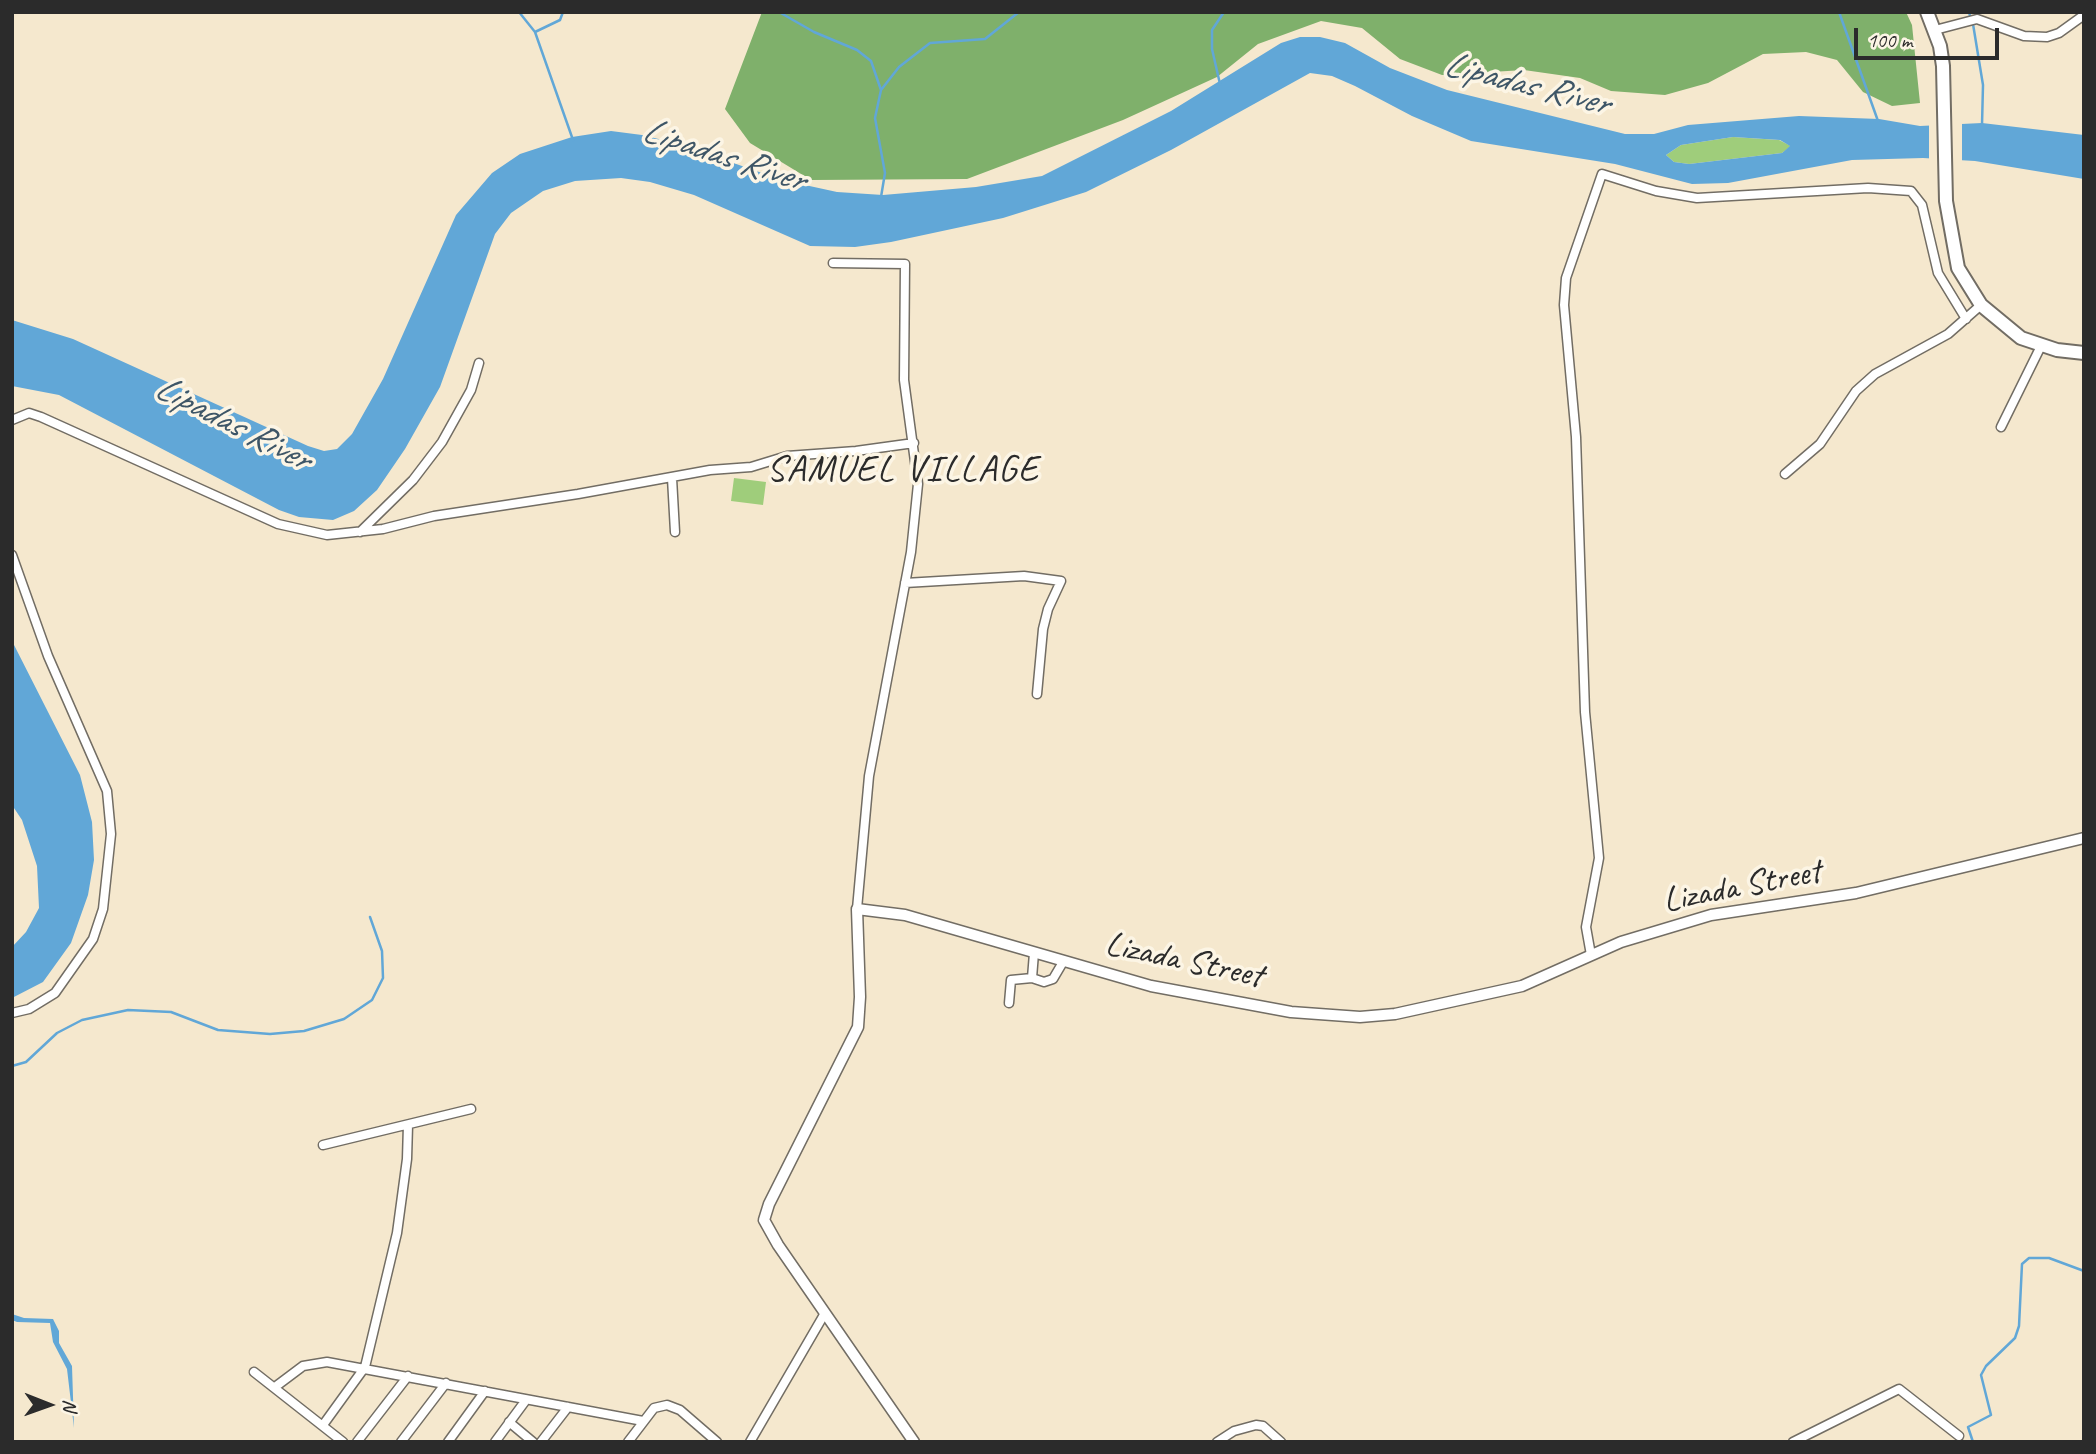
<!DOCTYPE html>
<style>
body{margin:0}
#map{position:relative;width:2096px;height:1454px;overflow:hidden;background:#f5e8ce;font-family:Caveat,sans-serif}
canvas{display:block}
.frame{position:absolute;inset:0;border:14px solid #2b2b2b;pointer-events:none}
.north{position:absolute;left:14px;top:1370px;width:70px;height:70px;-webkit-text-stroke:5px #fcf5e5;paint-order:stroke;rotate:91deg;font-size:19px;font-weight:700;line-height:28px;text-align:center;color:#2b2b2b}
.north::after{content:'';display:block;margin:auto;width:24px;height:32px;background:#2b2b2b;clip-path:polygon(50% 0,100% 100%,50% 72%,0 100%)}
.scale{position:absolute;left:1854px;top:28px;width:145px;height:32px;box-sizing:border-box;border:4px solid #2b2b2b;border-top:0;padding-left:9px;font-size:21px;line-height:24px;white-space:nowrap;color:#2b2b2b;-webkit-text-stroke:5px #fcf5e5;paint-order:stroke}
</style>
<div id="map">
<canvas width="2096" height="1454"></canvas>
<div class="frame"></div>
<div class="north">N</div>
<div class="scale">100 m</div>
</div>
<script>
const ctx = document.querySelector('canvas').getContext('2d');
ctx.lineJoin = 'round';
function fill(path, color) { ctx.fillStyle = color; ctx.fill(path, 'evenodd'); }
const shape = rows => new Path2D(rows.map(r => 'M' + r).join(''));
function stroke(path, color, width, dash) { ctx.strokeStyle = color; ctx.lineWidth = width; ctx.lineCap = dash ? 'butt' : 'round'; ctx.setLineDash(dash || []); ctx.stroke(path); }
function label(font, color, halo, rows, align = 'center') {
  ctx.font = font + ' Caveat,sans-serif'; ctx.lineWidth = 7; ctx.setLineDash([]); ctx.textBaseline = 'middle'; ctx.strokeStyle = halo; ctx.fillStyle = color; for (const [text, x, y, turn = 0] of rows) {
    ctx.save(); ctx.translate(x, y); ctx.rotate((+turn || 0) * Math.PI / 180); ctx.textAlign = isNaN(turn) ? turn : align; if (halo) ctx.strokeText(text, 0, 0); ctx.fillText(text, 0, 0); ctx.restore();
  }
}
const green = shape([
 [1733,137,1779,140,1791,146,1782,153,1689,164,1674,162,1666,155,1681,145],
 [734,478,766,482,763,505,731,501]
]);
const forest = shape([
 [762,12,1906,12,1912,25,1920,103,1892,106,1863,92,1837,60,1806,52,1763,54,1708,83,1665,95,1611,91,1580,78,1524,70,1442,75,1400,59,1362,28,1321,21,1258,44,1217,77,1123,120,967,179,811,180,750,143,725,109]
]);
const water = shape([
 [1300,37,1320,37,1345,43,1390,68,1447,90,1625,134,1654,134,1688,125,1799,116,1879,119,1920,126,1982,123,2084,135,2084,179,1975,161,1923,158,1852,160,1728,183,1692,184,1615,164,1471,141,1412,116,1355,86,1332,76,1310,73,1171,150,1086,192,1003,218,891,242,855,247,810,246,694,195,650,182,621,178,575,181,543,191,511,213,495,234,440,387,405,449,377,490,354,511,333,520,299,517,279,510,59,395,12,386,12,320,73,339,308,446,324,451,337,449,352,434,383,379,456,215,492,173,520,154,572,137,611,131,642,135,679,144,782,180,837,192,883,195,976,187,1042,176,1171,111,1281,43],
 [1733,137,1780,140,1790,146,1782,153,1689,164,1674,162,1666,155,1681,145],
 [12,641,80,775,92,822,94,860,88,895,71,943,43,982,12,998,12,947,26,932,39,908,37,866,22,820,12,805],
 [12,1314,24,1318,53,1319,59,1331,59,1343,72,1366,74,1428,67,1369,53,1342,50,1323,17,1322,12,1320]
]);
const pier = shape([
 [1962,120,1962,163,1929,162,1929,122]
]);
const stream = shape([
 [519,12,535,32,573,140],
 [779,12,814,32,857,50,871,61,881,90],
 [1839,12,1878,121],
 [1969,12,1970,16],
 [1973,24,1983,85,1982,125],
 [535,32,560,20,563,12],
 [1220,84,1212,49,1212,30,1224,12],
 [881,197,885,173,875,118,881,90,899,67,930,43,985,39,1019,12],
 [12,1066,26,1062,57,1033,82,1020,128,1010,171,1012,218,1030,270,1034,304,1031,344,1019,372,1000,383,978,382,951,370,917],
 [1973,1442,1968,1427,1991,1415,1981,1375,1986,1366,2015,1338,2019,1326,2022,1264,2029,1258,2049,1258,2084,1271]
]);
const minor = shape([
 [1935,30,1977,19,2024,36,2047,37,2059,33,2084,15],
 [833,263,905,264,904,380,918,484,911,552,869,776,857,909],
 [12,420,29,413,41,417,278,524,327,535,383,529,434,516,578,494,710,470,751,467,787,456,856,451,914,443],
 [2001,427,2041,346],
 [1785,474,1820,444,1856,391,1875,374,1948,334,1981,305],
 [672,478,675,532],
 [360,532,413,480,442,442,471,390,479,363],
 [12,555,48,656,107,791,111,834,103,909,93,939,55,993,29,1009,12,1013],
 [905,583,1024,576,1061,581,1048,609,1043,629,1037,694],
 [1591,955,1586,927,1599,858,1585,712,1576,437,1564,305,1566,278,1602,174,1656,191,1697,198,1868,188,1911,191,1922,205,1938,273,1966,319],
 [1032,978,1044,982,1053,979,1063,962],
 [1009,1003,1011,980,1032,978,1034,953],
 [323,1145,471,1109],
 [254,1372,343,1442],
 [275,1387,303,1366,327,1362,643,1421],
 [509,1422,533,1442],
 [323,1425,365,1367,397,1233,407,1159,408,1125],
 [357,1442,408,1376],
 [401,1442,446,1383],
 [448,1442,485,1391],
 [495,1442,526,1400],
 [541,1442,568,1407],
 [628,1442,654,1408,667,1405,680,1410,717,1442],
 [750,1442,825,1313],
 [1217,1442,1234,1431,1256,1425,1263,1426,1281,1442],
 [1793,1442,1899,1389,1959,1436]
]);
const tertiary = shape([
 [914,1442,778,1245,764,1220,769,1204,858,1027,860,997,857,909,905,915,1151,986,1291,1012,1360,1017,1395,1014,1522,986,1621,942,1711,915,1856,893,2084,838]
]);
const trunk = shape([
 [1927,12,1940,46,1943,66,1946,201,1958,268,1981,305,2021,338,2057,350,2084,353]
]);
const streetNames = [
 ["Lizada Street",1742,887,-11],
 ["Lizada Street",1184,961,12]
];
const waterNames = [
 ["Lipadas River",1526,85,14],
 ["Lipadas River",723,156,18],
 ["Lipadas River",232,424,27]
];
const neighbourhoodNames = [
 ["SAMUEL VILLAGE",903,470]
];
fill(green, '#9fcd7b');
fill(forest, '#7fb06b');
fill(water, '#61a7d7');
fill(pier, '#f5e8ce');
stroke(stream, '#61a7d7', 2.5);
stroke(minor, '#726d64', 11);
stroke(tertiary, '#726d64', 13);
stroke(trunk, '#726d64', 16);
stroke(minor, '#fff', 8);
stroke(tertiary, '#fff', 10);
stroke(trunk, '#fff', 12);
label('35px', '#2b2b2b', '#fcf5e5', streetNames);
label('italic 37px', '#3e5667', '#fcf5e5', waterNames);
ctx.letterSpacing = '2px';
label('37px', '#2b2b2b', '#fcf5e5', neighbourhoodNames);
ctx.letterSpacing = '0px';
</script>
